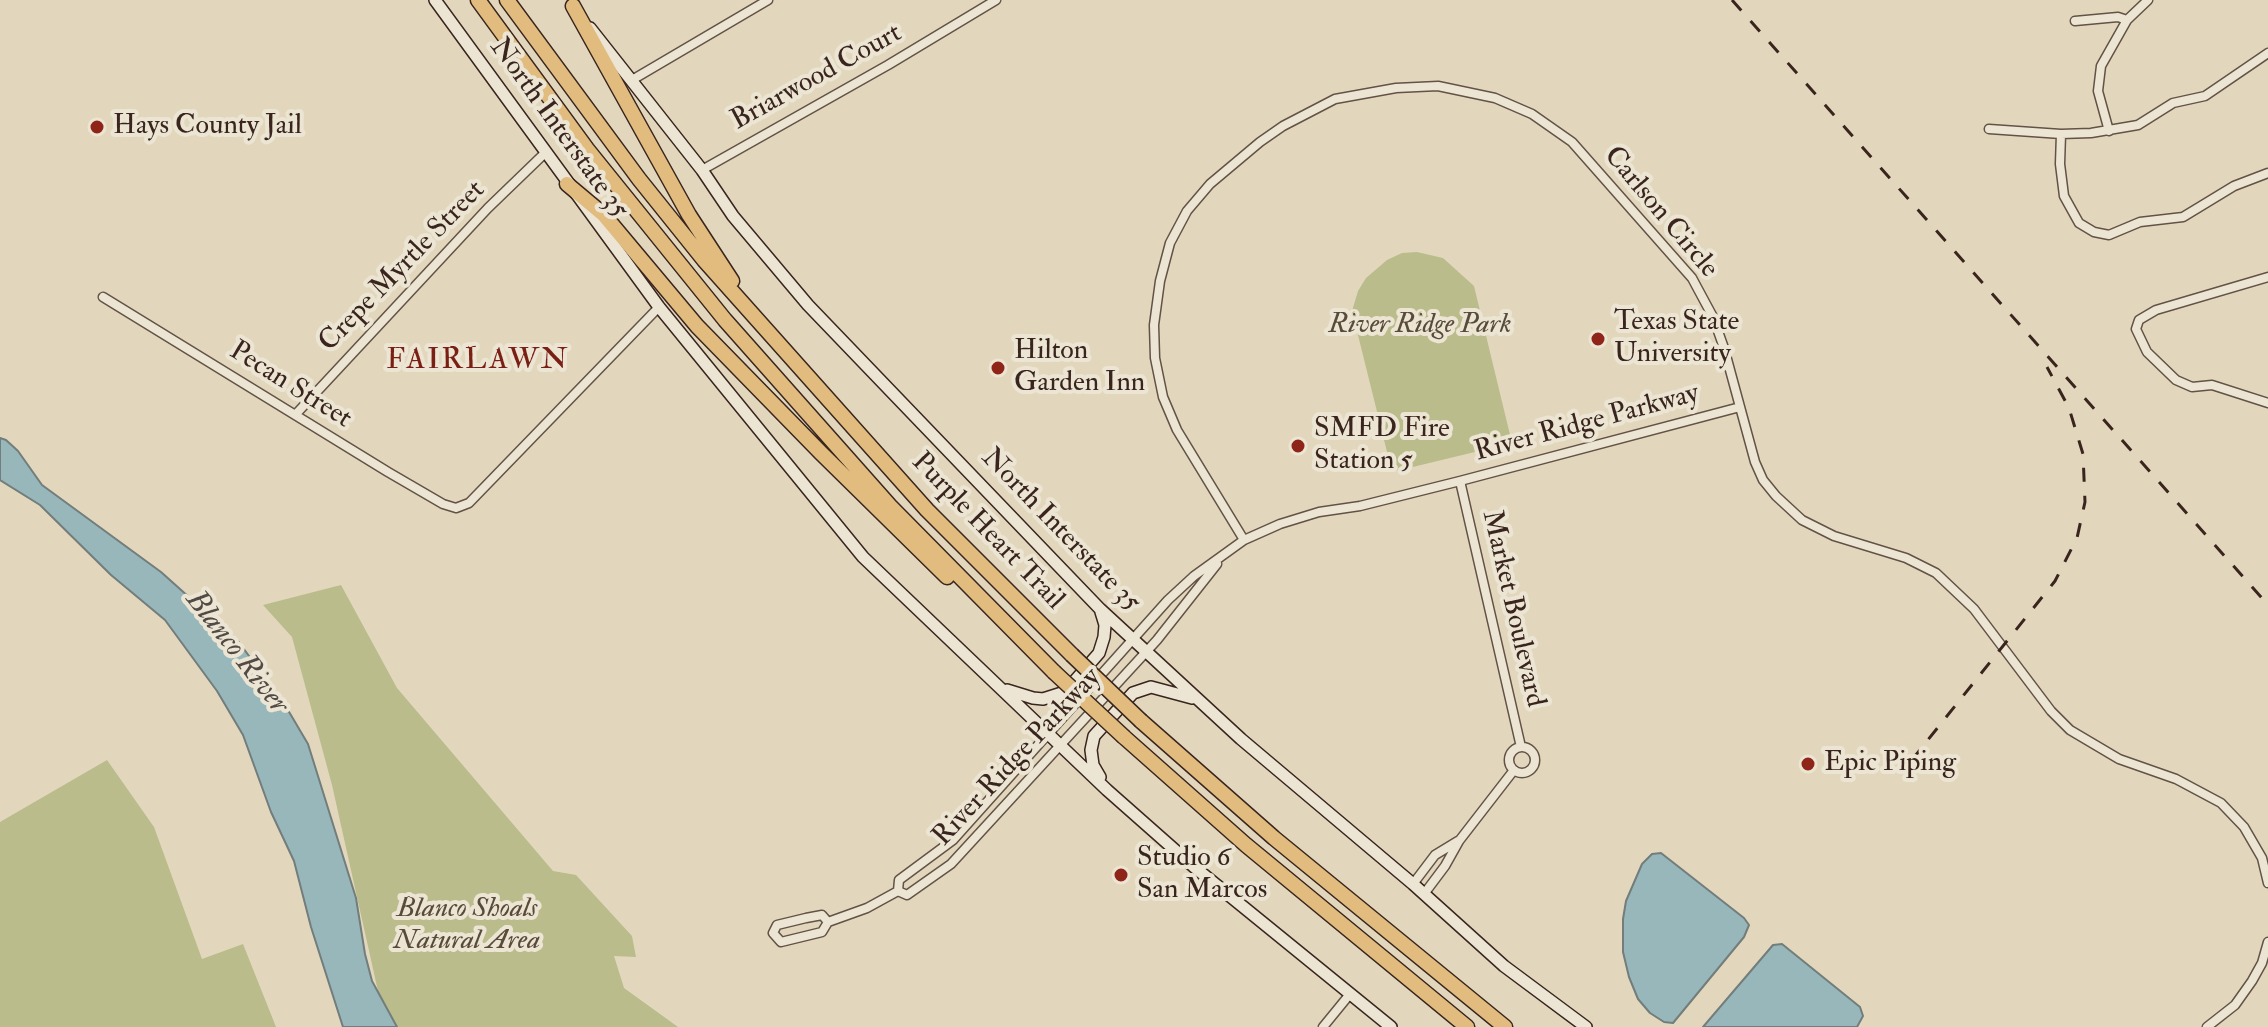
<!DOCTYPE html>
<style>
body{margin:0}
canvas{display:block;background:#e2d7bc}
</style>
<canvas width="2268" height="1027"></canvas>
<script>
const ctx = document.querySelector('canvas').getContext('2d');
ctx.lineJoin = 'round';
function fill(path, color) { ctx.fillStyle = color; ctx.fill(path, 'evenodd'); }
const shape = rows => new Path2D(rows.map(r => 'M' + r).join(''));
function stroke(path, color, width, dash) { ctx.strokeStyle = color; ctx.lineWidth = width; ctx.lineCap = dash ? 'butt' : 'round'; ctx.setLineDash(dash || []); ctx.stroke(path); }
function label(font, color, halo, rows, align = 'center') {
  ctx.font = font + ' "IM FELL Double Pica",serif'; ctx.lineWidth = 8; ctx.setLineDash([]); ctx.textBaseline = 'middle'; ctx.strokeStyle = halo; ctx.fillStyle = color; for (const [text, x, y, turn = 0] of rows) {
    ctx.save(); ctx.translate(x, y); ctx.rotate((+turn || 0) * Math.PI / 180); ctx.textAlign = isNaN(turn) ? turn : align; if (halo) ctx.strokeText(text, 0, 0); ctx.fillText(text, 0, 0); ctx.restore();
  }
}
const green = shape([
 [1417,252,1443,258,1474,286,1512,443,1392,472,1352,311,1358,291,1366,278,1387,260,1402,253],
 [341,585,397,688,553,871,576,875,632,936,636,957,614,956,624,988,678,1027,386,1027,332,785,292,637,263,605],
 [107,760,154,827,202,959,243,944,276,1027,0,1027,0,822]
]);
const water = shape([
 [0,438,6,440,18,451,42,485,161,572,238,641,285,705,308,744,356,898,365,954,372,981,397,1027,343,1027,311,927,294,861,271,812,243,735,217,691,165,620,111,575,40,505,0,480,0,438],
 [1661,853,1744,918,1749,925,1744,937,1673,1023,1664,1022,1650,1013,1638,999,1629,977,1623,952,1623,919,1626,901,1642,864,1652,854,1661,853],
 [1782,944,1860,1007,1863,1016,1857,1027,1703,1027,1773,945,1782,944]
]);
const minor = shape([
 [2075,21,2118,17,2127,20],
 [632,80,768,0],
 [1989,129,2061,134,2091,133,2138,125,2173,103,2205,96,2268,53],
 [2109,131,2098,91,2101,66,2127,20,2148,0],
 [2061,134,2060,164,2064,196,2079,223,2094,232,2109,235,2140,222,2183,217,2234,186,2268,173],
 [702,170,888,65,996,0],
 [2268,277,2156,310,2139,320,2136,329,2147,352,2176,380,2192,387,2212,385,2268,403],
 [103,297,388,472,443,504,456,508,469,503,659,307],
 [296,414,488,208,545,153],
 [1460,481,1521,747],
 [1244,540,1177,430,1163,397,1155,358,1154,325,1160,281,1170,243,1187,211,1210,184,1260,142,1283,126,1335,99,1396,88,1438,86,1495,98,1532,114,1572,142,1692,278,1713,317,1724,348,1755,462,1763,480,1776,496,1802,520,1834,536,1906,558,1936,573,1974,609,2051,711,2070,730,2119,759,2176,779,2221,803,2244,827,2262,858,2268,883],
 '1509 760a13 13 0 1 1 26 0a13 13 0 1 1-26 0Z',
 [1413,884,1435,855,1458,841],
 [898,891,899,880,953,840,1168,600,1194,576,1244,540,1280,524,1319,512,1360,506,1460,481,1740,407],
 [1424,894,1445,866,1459,841,1514,770],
 [828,922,822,915,806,918,777,925,773,933,781,942,822,932,828,922,867,908,898,891,907,895,951,864,1157,640,1217,564],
 [1323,1027,1350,994],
 [2207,1027,2235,1005,2252,981,2262,963,2268,942]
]);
const secondary = shape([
 [435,0,659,307,863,557,1107,790,1193,866,1391,1027],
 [590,28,702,170,733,216,808,305,1100,609,1241,739,1413,884,1504,966,1586,1027],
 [1007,690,1033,698,1043,699,1065,692,1099,653,1104,637,1105,625,1101,612],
 [1100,777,1093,765,1091,750,1094,736,1133,693,1151,687,1192,698]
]);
const motorway = shape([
 [478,0,587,149,725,320,890,506,1054,672],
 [507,0,639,179,704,260,927,510,1072,655],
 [573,6,689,215,732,281],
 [567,184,604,215,697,326,821,453,947,577],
 [1141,721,1274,838,1505,1027],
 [1124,737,1246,845,1467,1027]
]);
const rail = shape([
 [1732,0,2268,605],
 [1911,761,2055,581,2077,538,2085,502,2083,454,2069,408,2047,367]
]);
const motorwayBridge = shape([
 [1072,655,1141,721],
 [1054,672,1124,737]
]);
const markers = [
 [97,127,8,"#8f2418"],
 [1598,339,8,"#8f2418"],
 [998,368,8,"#8f2418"],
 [1298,446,8,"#8f2418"],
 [1808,764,8,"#8f2418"],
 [1121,875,8,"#8f2418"]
];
const streetNames = [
 ["Briarwood Court",817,78,-29],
 ["North Interstate 35",558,129,54],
 ["Carlson Circle",1660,213,50],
 ["Crepe Myrtle Street",403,267,-46],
 ["Pecan Street",290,386,32],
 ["River Ridge Parkway",1587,424,-15],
 ["North Interstate 35",1060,531,46],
 ["Purple Heart Trail",987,532,46],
 ["Market Boulevard",1512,609,77],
 ["River Ridge Parkway",1018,758,-47]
];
const poiNames = [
 ["Hays County Jail",113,127],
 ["Texas State",1614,323],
 ["University",1614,355],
 ["Hilton",1014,352],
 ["Garden Inn",1014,384],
 ["SMFD Fire",1314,430],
 ["Station 5",1314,462],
 ["Epic Piping",1824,764],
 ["Studio 6",1137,859],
 ["San Marcos",1137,891]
];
const parkNames = [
 ["River Ridge Park",1420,326],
 ["Blanco Shoals",467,910],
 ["Natural Area",467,942]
];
const neighbourhoodNames = [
 ["FAIRLAWN",478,362]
];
const waterNames = [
 ["Blanco River",236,653,52]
];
fill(green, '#babc8c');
fill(water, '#98b7ba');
stroke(water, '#727d7c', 2);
stroke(minor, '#635246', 11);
stroke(secondary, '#39251e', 14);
stroke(motorway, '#39251e', 17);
stroke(minor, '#ece5d3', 8);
stroke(secondary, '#ece5d3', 11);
stroke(motorway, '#e1bc7e', 14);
stroke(rail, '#39251e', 3, [14, 14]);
stroke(motorwayBridge, '#39251e', 17, []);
stroke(motorwayBridge, '#e1bc7e', 14);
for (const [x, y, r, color] of markers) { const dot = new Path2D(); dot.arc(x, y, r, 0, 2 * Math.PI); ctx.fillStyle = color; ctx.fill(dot); stroke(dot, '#ece5d3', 3); }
label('28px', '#39251e', '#ece5d3', streetNames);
label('28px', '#39251e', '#ece5d3', poiNames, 'left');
label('italic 28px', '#594b3a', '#ece5d3', parkNames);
ctx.letterSpacing = '2px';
label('30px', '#7a1f14', '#ece5d3', neighbourhoodNames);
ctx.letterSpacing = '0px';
label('italic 30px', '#514a45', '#ece5d3', waterNames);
</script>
